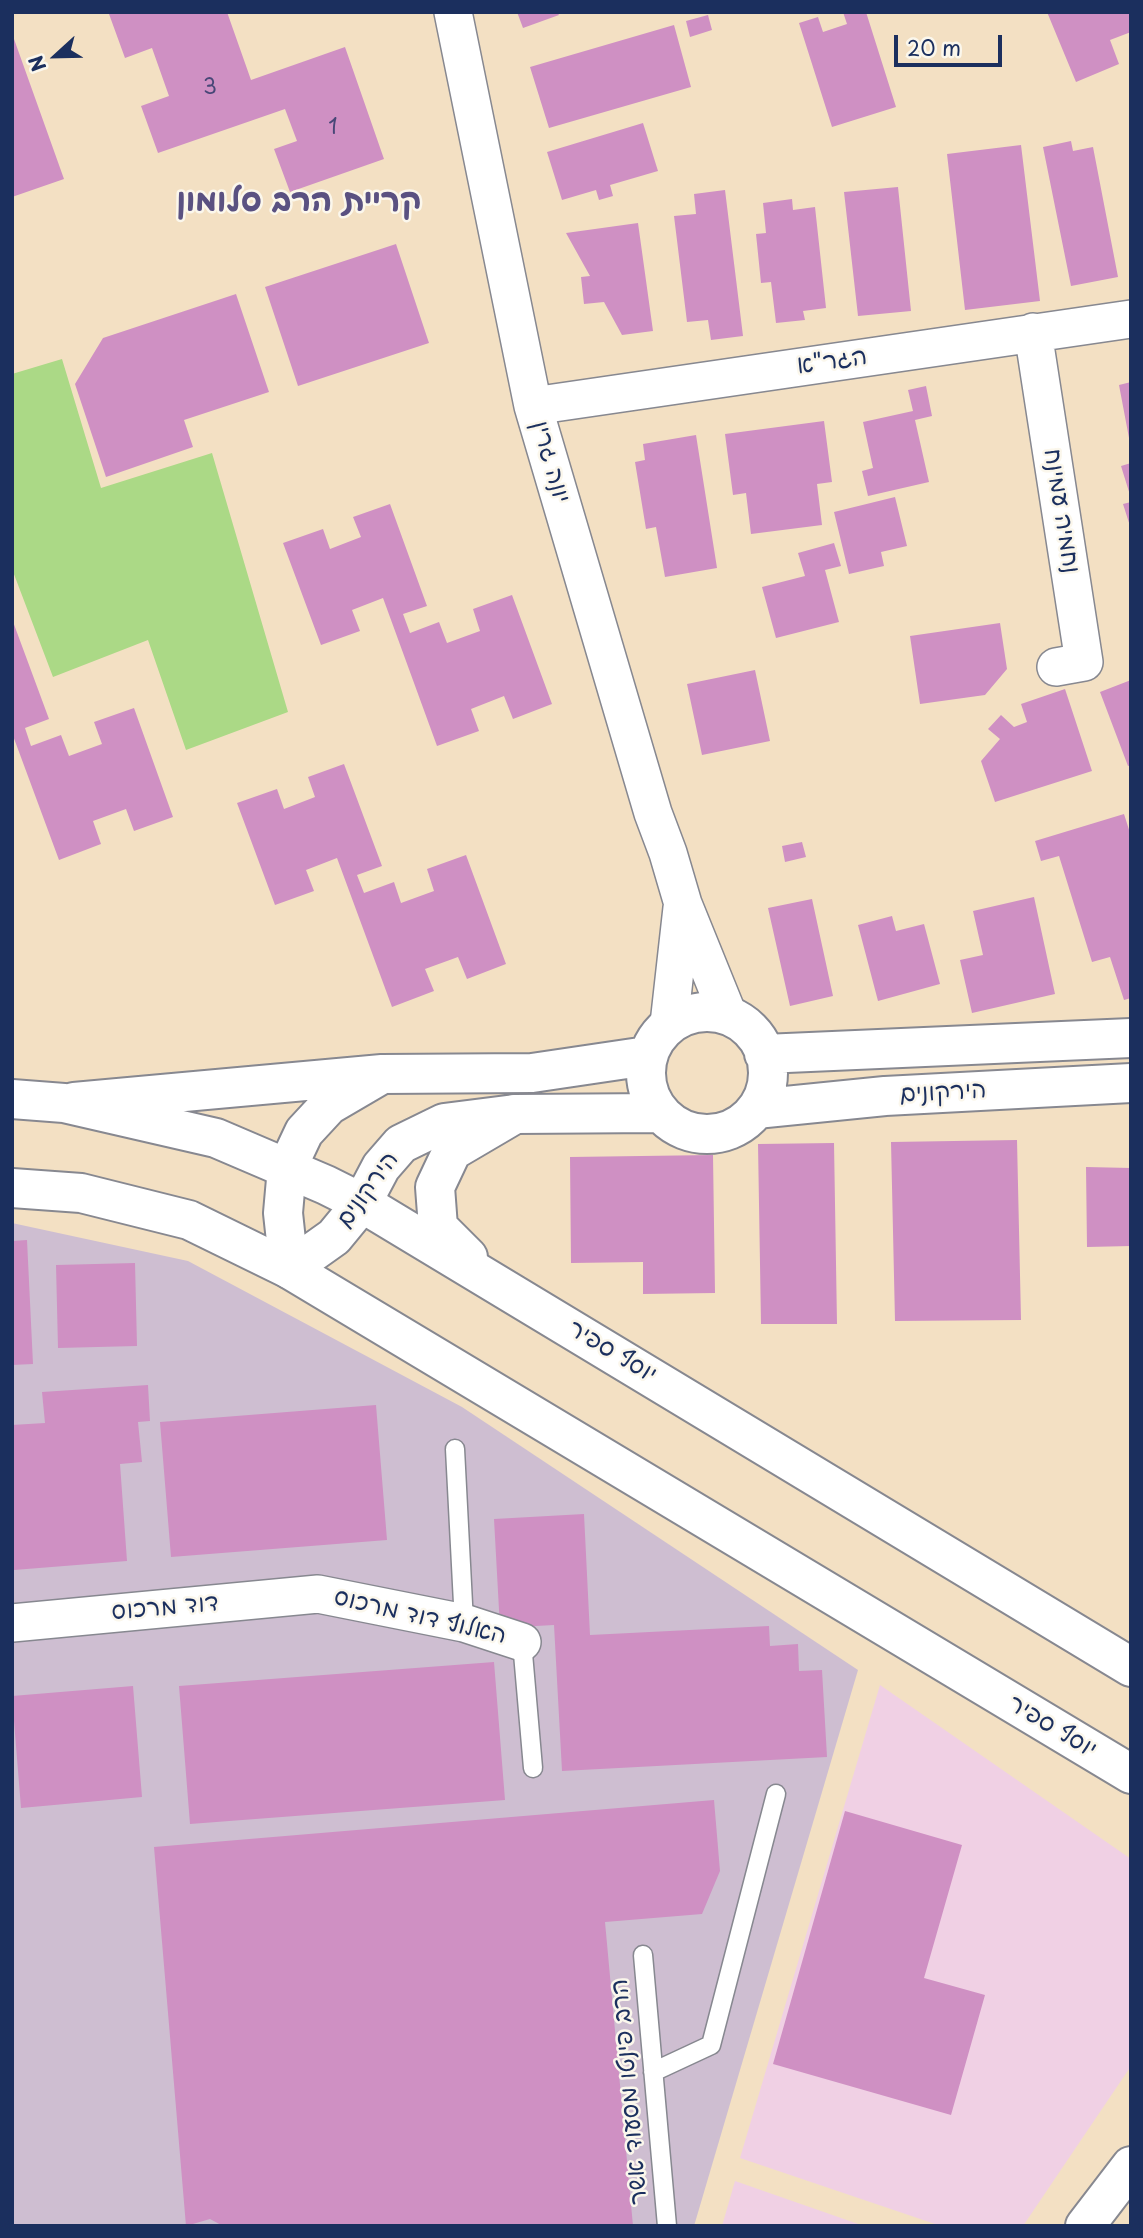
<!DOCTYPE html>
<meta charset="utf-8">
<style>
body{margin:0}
#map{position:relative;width:1143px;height:2238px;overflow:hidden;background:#f3e0c3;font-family:"Playpen Sans",sans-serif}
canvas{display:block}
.frame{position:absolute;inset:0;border:14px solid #1b2f5e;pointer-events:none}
.north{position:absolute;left:21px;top:21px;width:70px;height:70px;-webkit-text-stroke:5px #fbf7ec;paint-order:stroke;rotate:248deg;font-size:19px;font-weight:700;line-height:28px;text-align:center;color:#1b2f5e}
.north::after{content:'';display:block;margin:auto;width:24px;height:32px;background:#1b2f5e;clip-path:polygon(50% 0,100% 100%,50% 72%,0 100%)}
.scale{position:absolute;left:894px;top:35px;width:108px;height:32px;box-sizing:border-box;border:4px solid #1b2f5e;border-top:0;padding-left:9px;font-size:21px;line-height:24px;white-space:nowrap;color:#1b2f5e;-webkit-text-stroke:5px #fbf7ec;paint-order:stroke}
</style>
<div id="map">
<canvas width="1143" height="2238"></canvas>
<div class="frame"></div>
<div class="north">N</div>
<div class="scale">20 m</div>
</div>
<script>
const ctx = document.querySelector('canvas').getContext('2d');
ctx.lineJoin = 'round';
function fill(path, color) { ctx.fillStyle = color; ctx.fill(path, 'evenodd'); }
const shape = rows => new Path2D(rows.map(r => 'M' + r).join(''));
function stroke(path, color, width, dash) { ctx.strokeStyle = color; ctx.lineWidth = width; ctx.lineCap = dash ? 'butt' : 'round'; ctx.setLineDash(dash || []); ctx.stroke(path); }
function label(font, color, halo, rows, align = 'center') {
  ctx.font = font + ' "Playpen Sans","Playpen Sans Hebrew",sans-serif'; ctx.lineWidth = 5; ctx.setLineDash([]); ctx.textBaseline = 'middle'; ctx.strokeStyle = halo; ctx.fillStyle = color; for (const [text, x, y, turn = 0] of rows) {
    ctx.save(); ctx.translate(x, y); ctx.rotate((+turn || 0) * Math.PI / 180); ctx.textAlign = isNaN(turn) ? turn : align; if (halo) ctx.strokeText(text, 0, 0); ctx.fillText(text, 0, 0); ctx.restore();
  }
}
const built = shape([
 [880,1685,1131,1859,1131,2066,1023,2226,941,2226,740,2158],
 [735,2181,864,2226,722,2226]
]);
const industrial = shape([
 [12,1223,188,1261,462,1407,858,1670,694,2226,12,2226]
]);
const green = shape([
 [62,359,101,488,212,453,288,712,186,750,148,640,53,677,12,569,12,374]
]);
const building = shape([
 [113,12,227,12,251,80,345,47,384,159,290,192,274,149,297,141,285,109,158,153,141,106,169,96,152,48,125,58,109,14],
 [517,12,557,12,559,15,523,28],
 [843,12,866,12,896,107,832,127,799,23,818,17,823,32,847,24],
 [1047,12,1131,12,1131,32,1110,40,1119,64,1076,82],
 [708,15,712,30,690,37,686,21],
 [674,25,691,87,549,128,530,67],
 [14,39,64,179,12,197,12,40],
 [643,123,658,171,610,185,613,196,599,200,596,190,562,200,547,152],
 [1071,141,1073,151,1093,147,1118,277,1071,286,1043,147],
 [1021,145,1040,301,965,310,947,154],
 [898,187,911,311,858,316,844,192],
 [725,190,743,336,711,340,708,320,687,322,674,216,696,214,694,194],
 [792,199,793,210,815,207,826,308,803,311,805,320,776,323,771,282,761,283,756,234,766,233,763,203],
 [638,223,653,331,622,335,604,302,584,304,581,277,590,276,566,233],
 [396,244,429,343,298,386,265,287],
 [236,294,269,392,184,420,193,447,106,477,75,384,103,338],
 [1131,382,1131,438,1129,438,1119,385],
 [926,386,932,416,915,420,929,482,868,496,862,471,873,468,863,422,913,411,908,390],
 [824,421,832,482,817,484,822,525,751,534,746,493,733,495,725,434],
 [696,435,717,568,665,577,656,527,646,529,635,462,645,460,643,444],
 [1131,463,1131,495,1130,495,1121,466],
 [895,497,907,546,881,552,884,566,849,574,834,512],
 [1131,502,1131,526,1130,526,1123,504],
 [390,504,427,606,403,614,410,633,439,622,447,643,480,631,473,609,512,595,552,704,513,719,504,696,471,709,479,731,437,746,383,598,352,610,360,631,321,645,283,543,323,529,330,549,361,537,353,517],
 [834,543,841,566,825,570,839,622,776,638,762,587,805,576,798,553],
 [12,619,49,719,25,728,31,746,61,735,69,756,102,744,94,722,134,708,173,817,134,831,126,809,93,821,101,844,59,860,12,733],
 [1000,623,1007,669,985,695,920,704,910,636],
 [755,670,770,741,702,755,687,684],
 [1131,680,1131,765,1128,766,1100,692],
 [1065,689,1092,771,995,802,981,761,1000,739,988,729,1001,715,1014,727,1027,722,1021,704],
 [344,764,382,866,357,875,364,893,394,882,401,903,434,891,427,869,466,855,506,964,467,979,458,957,425,969,434,991,392,1007,337,858,306,870,314,891,275,905,237,803,277,789,284,809,315,797,308,777],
 [1124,814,1131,836,1131,998,1124,1000,1110,957,1092,962,1059,856,1041,861,1035,841],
 [802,842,806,857,785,862,782,846],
 [1034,897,1055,994,972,1013,960,960,983,955,973,911],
 [812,899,833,996,790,1006,768,908],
 [892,916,896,931,924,924,940,984,878,1001,858,925],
 [1017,1140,1021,1320,895,1321,891,1142],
 [834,1143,837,1324,761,1324,758,1144],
 [713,1155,715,1293,643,1294,643,1262,571,1263,570,1157],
 [1086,1167,1131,1168,1131,1246,1087,1247],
 [27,1240,33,1364,12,1365,12,1241],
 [135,1263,137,1346,58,1348,56,1265],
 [148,1385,150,1421,138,1422,142,1462,120,1464,127,1561,14,1570,12,1425,45,1423,42,1392],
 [376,1405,387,1540,171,1557,160,1422],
 [584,1514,590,1635,769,1626,770,1646,798,1644,799,1671,822,1670,827,1757,562,1771,554,1625,500,1628,494,1519],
 [494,1662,505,1800,190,1824,179,1686],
 [133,1686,142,1797,21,1808,12,1696],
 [714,1800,720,1871,702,1914,605,1922,633,2226,223,2226,210,2219,186,2226,154,1847],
 [845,1811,962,1845,924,1978,985,1995,951,2115,773,2064]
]);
const lane = shape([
 [455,1449,464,1623],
 [522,1642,533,1768],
 [643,1955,667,2226],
 [653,2072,711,2045,776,1794]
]);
const street = shape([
 [453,12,533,406,653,813,668,853,683,904,728,1015],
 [1033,332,1084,662,1056,667],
 [533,406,1131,319],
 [669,1024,682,908],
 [12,1623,318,1594,464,1623,522,1642]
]);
const secondary = shape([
 '646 1073a61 61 0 1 1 122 0a61 61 0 1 1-122 0Z',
 [764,1054,1131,1038],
 [382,1074,329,1105,304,1132,287,1168,283,1213,289,1269,334,1237,362,1203,381,1167,401,1144,444,1123,515,1114,659,1113],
 [74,1102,382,1074,532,1073,647,1056],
 [756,1109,885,1096,1131,1083],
 [1085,2226,1131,2166]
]);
const primary = shape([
 [12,1099,64,1103,216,1138,326,1185,362,1203,1131,1667],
 [12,1188,81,1193,189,1220,289,1269,1131,1774],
 [468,1257,438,1227,435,1187,452,1151,515,1114]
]);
const numberNames = [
 ["3",210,88],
 ["1",333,128]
];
const streetNames = [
 ["הגר\"א",832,362,-8],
 ["יונה גרין",550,462,74],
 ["נחמיה עמינח",1061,511,81],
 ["הירקונים",943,1093,-3],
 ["הירקונים",368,1190,-54],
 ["יוסף ספיר",612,1352,31],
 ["דוד מרכוס",165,1608,-5],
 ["האלוף דוד מרכוס",420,1617,13],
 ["יוסף ספיר",1052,1727,31],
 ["הרב פינטו מסעוד אשר",630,2092,-95]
];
const districtNames = [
 ["קריית הרב סלומון",299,202]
];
fill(built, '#f0d0e4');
fill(industrial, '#cebed1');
fill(green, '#abd986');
fill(building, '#cf90c3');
stroke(lane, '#878890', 21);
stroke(street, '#878890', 40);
stroke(secondary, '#878890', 42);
stroke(primary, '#878890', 42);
stroke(lane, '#fff', 18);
stroke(street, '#fff', 37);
stroke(secondary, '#fff', 38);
stroke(primary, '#fff', 38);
label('21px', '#484777', null, numberNames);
label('24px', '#1b2f5e', '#fbf7ec', streetNames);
label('bold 32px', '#5a5181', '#fbf7ec', districtNames);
</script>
